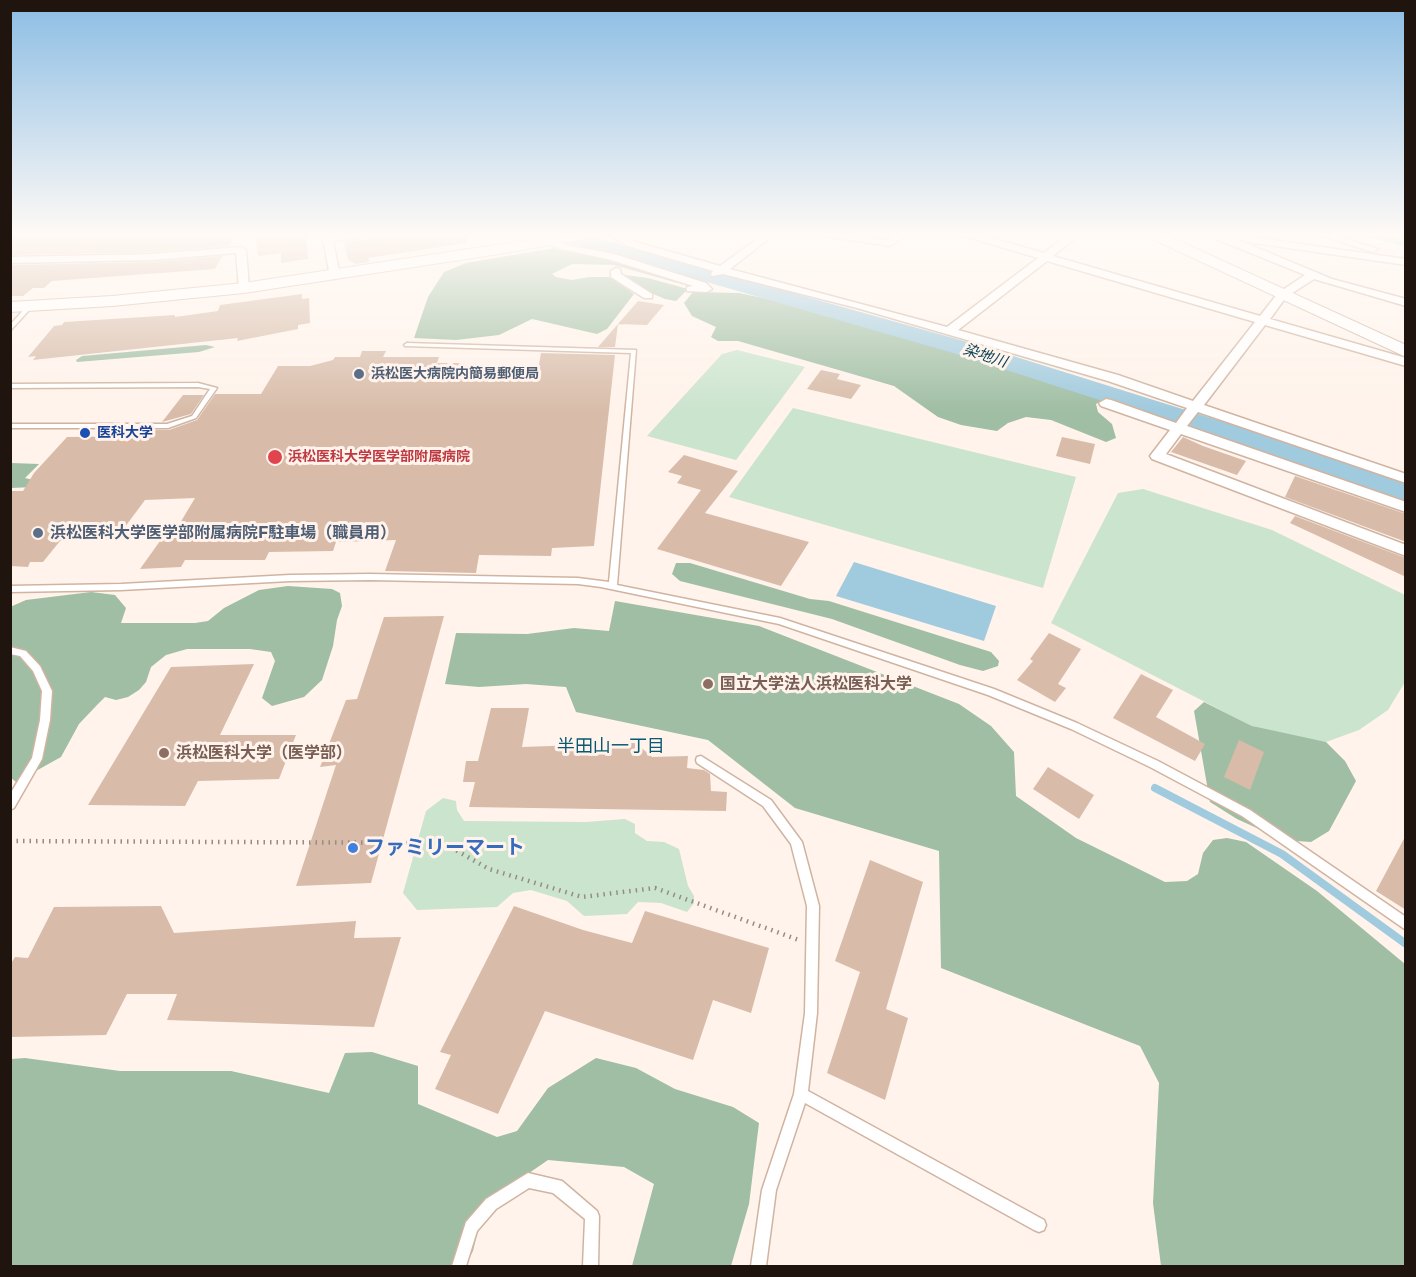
<!DOCTYPE html>
<meta charset="utf-8">
<style>
body{margin:0}
#map{position:relative;width:1416px;height:1277px;overflow:hidden;background:#fff3eb;font-family:Montserrat,sans-serif}
canvas{display:block}
.frame{position:absolute;inset:0;border:12px solid #1f150e;pointer-events:none}
</style>
<div id="map">
<canvas width="1416" height="1277"></canvas>
<div class="frame"></div>
</div>
<script>
const ctx = document.querySelector('canvas').getContext('2d');
ctx.lineJoin = 'round';
function fill(path, color) { ctx.fillStyle = color; ctx.fill(path, 'evenodd'); }
const shape = rows => new Path2D(rows.map(r => 'M' + r).join(''));
function stroke(path, color, width, dash) { ctx.strokeStyle = color; ctx.lineWidth = width; ctx.lineCap = dash ? 'butt' : 'round'; ctx.setLineDash(dash || []); ctx.stroke(path); }
function label(font, color, halo, rows, align = 'center') {
  ctx.font = font + ' Montserrat,"Noto Sans JP",sans-serif'; ctx.lineWidth = 6; ctx.setLineDash([]); ctx.textBaseline = 'middle'; ctx.strokeStyle = halo; ctx.fillStyle = color; for (const [text, x, y, turn = 0] of rows) {
    ctx.save(); ctx.translate(x, y); ctx.rotate((+turn || 0) * Math.PI / 180); ctx.textAlign = isNaN(turn) ? turn : align; if (halo) ctx.strokeText(text, 0, 0); ctx.fillText(text, 0, 0); ctx.restore();
  }
}
const green = shape([
 [737,350,805,367,736,460,647,436,722,354],
 [793,408,1076,477,1043,588,729,497],
 [1143,489,1272,530,1405,595,1405,682,1388,710,1359,730,1326,742,1285,735,1252,726,1051,623,1118,493],
 [443,798,456,801,457,810,464,821,586,822,625,819,635,824,635,833,647,841,664,842,679,849,688,886,694,896,694,903,687,912,661,903,638,902,627,914,584,916,567,901,531,890,513,893,497,907,417,910,403,893,426,811]
]);
const forest = shape([
 [554,248,607,257,693,284,678,283,614,265,572,264,552,274,556,277,572,280,589,277,610,277,634,294,607,329,597,334,532,319,499,335,456,340,414,338,428,297,444,272,466,263],
 [618,274,648,278,688,289,676,301,665,299,637,287],
 [693,292,739,293,802,306,967,352,1098,395,1101,401,1096,404,1098,412,1112,424,1116,438,1106,442,1051,420,1026,417,1008,423,997,431,961,425,938,417,894,386,738,341,718,341,711,337,716,327,692,316,684,303],
 [206,345,215,347,199,352,77,362,76,360,82,356],
 [11,463,39,464,25,478,56,486,11,488],
 [676,563,690,563,810,599,829,601,991,652,999,661,998,666,983,671,960,665,832,619,680,581,672,574],
 [288,586,332,589,340,593,342,606,337,620,333,646,322,680,304,697,272,706,262,698,275,661,271,652,250,649,187,649,166,655,151,667,146,682,139,690,128,697,116,700,105,697,97,705,79,724,61,757,16,782,10,777,10,607,26,600,91,592,115,595,126,608,121,623,195,623,208,621,224,608,259,590],
 [615,601,759,626,959,704,991,726,1014,752,1016,796,1076,838,1165,882,1187,881,1198,874,1203,853,1213,840,1227,838,1246,842,1317,891,1405,964,1405,1266,1161,1266,1153,1203,1159,1083,1140,1046,941,968,939,851,795,808,708,740,576,712,566,687,526,684,479,687,445,684,456,633,527,634,574,628,609,631],
 [1204,702,1252,726,1326,742,1345,761,1356,781,1329,831,1311,842,1283,840,1237,819,1210,802,1194,711],
 [372,1052,418,1066,418,1104,497,1137,517,1131,548,1088,596,1058,636,1068,675,1089,733,1107,759,1123,749,1204,731,1266,632,1266,654,1184,624,1167,548,1160,484,1204,473,1251,465,1266,11,1266,11,1059,25,1058,120,1071,231,1071,329,1093,345,1053]
]);
const water = shape([
 [854,562,996,606,984,641,836,596]
]);
const stream = shape([
 [1155,788,1282,854,1406,944]
]);
const river = shape([
 [551,234,583,234,978,345,1304,447,1406,481,1406,502,1282,459,960,355,554,238,551,234],
 [1370,234,1406,234,1406,247,1373,238,1370,234]
]);
const building = shape([
 [10,234,237,234,229,246,153,252,10,255],
 [255,234,306,234,308,259,281,263,281,253,258,256],
 [411,234,467,234,467,243,368,258,369,262,356,264,348,260,344,242],
 [222,256,215,269,52,281,44,288,33,288,23,296,10,296,10,265,153,262],
 [302,294,302,299,309,298,310,323,298,325,298,329,237,341,238,338,33,360,36,356,28,357,54,326,62,325,64,322,175,315,175,317,218,311,220,305],
 [638,301,664,305,647,325,618,324,615,347,598,347],
 [362,351,386,351,383,357,439,357,437,363,464,363,462,369,538,370,541,353,615,355,594,546,552,548,551,556,479,555,476,573,385,571,396,540,336,542,333,551,269,552,265,560,185,560,181,567,140,569,165,534,174,533,195,498,145,500,116,539,60,541,43,562,30,562,28,567,10,566,10,491,23,491,34,473,67,437,152,436,156,430,169,430,197,420,215,394,261,394,278,366,310,366,333,360,335,357,360,357],
 [821,370,840,374,837,379,861,385,851,399,807,389],
 [183,395,204,395,191,414,162,422],
 [1062,437,1095,444,1090,464,1056,456],
 [1183,437,1203,446,1246,461,1237,475,1171,452],
 [684,455,738,471,705,513,809,542,781,586,657,549,701,490,677,483,682,476,668,472],
 [1295,476,1406,514,1406,542,1285,497],
 [1295,516,1406,558,1406,577,1290,523],
 [444,616,371,883,296,886,336,765,320,767,346,700,357,699,384,617],
 [1049,633,1081,649,1058,684,1066,688,1055,702,1017,680,1033,661,1030,659],
 [254,664,220,735,296,735,279,779,198,781,185,806,88,805,171,667],
 [1141,674,1173,690,1156,717,1205,744,1195,761,1113,718],
 [491,708,529,708,522,747,636,743,652,757,688,756,687,768,704,770,710,774,711,791,727,792,726,811,469,807,475,782,463,782,466,761,478,761],
 [1239,740,1264,752,1250,790,1224,777],
 [1048,767,1094,795,1079,819,1033,789],
 [1406,835,1406,910,1376,891],
 [870,860,923,882,886,1009,908,1018,885,1100,827,1073,860,972,835,961],
 [161,906,174,933,356,921,354,938,401,937,374,1027,167,1020,177,994,127,994,106,1035,10,1037,10,965,15,957,28,958,54,907],
 [514,906,583,930,632,943,645,911,769,948,751,1013,713,1000,693,1060,545,1011,498,1114,435,1089,451,1055,440,1052]
]);
const path = shape([
 [10,841,443,843,489,869,582,897,655,888,799,940]
]);
const lane = shape([
 [27,306,32,307,10,331,10,325,27,306],
 [407,343,636,350,617,585,780,618,994,689,1077,723,1158,761,1250,810,1406,917,1406,930,1242,816,1150,767,1071,729,988,695,779,624,601,587,578,584,370,580,290,581,121,590,10,592,10,586,121,584,290,575,370,574,578,578,609,582,631,353,405,346,404,345,407,343],
 [198,383,217,388,196,418,168,428,10,428,10,424,167,424,192,416,210,389,198,387,10,388,10,384,198,383],
 [10,647,26,651,40,666,52,691,50,720,42,759,14,808,10,810,10,794,32,758,40,720,42,691,33,671,20,656,10,654,10,647],
 [701,756,771,800,802,842,819,906,817,1013,808,1091,1044,1220,1046,1225,1044,1230,1039,1232,1034,1230,805,1103,776,1190,766,1266,751,1266,762,1190,794,1094,805,1013,807,906,791,844,763,806,697,763,696,760,697,757,701,756],
 [528,1173,562,1181,597,1211,599,1216,598,1266,583,1266,585,1219,553,1193,529,1188,496,1209,477,1231,466,1266,452,1266,466,1222,486,1199,528,1173]
]);
const street = shape([
 [322,234,332,235,370,234,365,237,333,241,340,276,335,279,330,276,322,234],
 [606,234,618,234,636,242,720,266,764,234,775,234,730,269,947,327,1038,258,964,236,962,234,977,234,1044,253,1069,234,1080,234,1053,256,1260,316,1278,293,1305,275,1204,234,1224,234,1332,279,1406,299,1406,306,1314,279,1286,297,1270,319,1406,358,1406,366,1265,325,1204,405,1406,474,1406,483,1198,412,1187,426,1406,502,1406,512,1181,434,1166,454,1406,545,1406,556,1152,459,1150,456,1170,430,1101,406,1099,403,1106,399,1111,400,1176,423,1187,408,1108,381,857,308,723,274,712,276,711,274,713,271,628,246,606,234],
 [1047,261,1255,322,1193,401,1118,375,958,330,1047,261],
 [825,234,845,234,879,240,888,240,897,234,908,234,890,246,830,237,825,234],
 [1316,234,1331,234,1378,249,1373,252,1316,234],
 [1251,237,1406,259,1406,265,1247,242,1247,238,1251,237],
 [551,238,567,245,614,254,706,283,712,289,707,292,687,291,687,287,693,286,608,259,560,249,547,243,546,241,551,238],
 [241,247,246,250,249,288,244,291,239,288,236,253,153,260,10,263,10,257,153,254,241,247],
 [616,268,620,269,621,274,652,294,652,298,644,298,611,277,611,271,616,268]
]);
const secondary = shape([
 [568,234,597,234,590,238,499,254,244,293,112,306,10,312,10,302,112,296,244,283,568,234],
 [1146,234,1164,234,1406,345,1406,357,1148,237,1146,234]
]);
const markers = [
 [359,374,6,"#5c6f8a"],
 [85,433,6,"#1a4fb4"],
 [275,457,8,"#e0444e"],
 [38,533,6,"#5c6f8a"],
 [708,684,6,"#8d6e63"],
 [164,753,6,"#8d6e63"],
 [353,848,6,"#3f7fe0"]
];
const farServicenames = [
 ["浜松医大病院内簡易郵便局",371,374]
];
const farTransitnames = [
 ["医科大学",97,433]
];
const farHealthnames = [
 ["浜松医科大学医学部附属病院",288,457]
];
const farWaternames = [
 ["染地川",985,356,18]
];
const serviceNames = [
 ["浜松医科大学医学部附属病院F駐車場（職員用）",50,533]
];
const educationNames = [
 ["国立大学法人浜松医科大学",720,684],
 ["浜松医科大学（医学部）",176,753]
];
const neighbourhoodNames = [
 ["半田山一丁目",611,747]
];
const nearShopnames = [
 ["ファミリーマート",365,848]
];
fill(green, '#cbe4ce');
fill(forest, '#9fbea3');
fill(water, '#a0cadd');
stroke(stream, '#a0cadd', 8);
fill(river, '#a0cadd');
fill(building, '#d8bca9');
stroke(lane, '#d0b4a1', 3);
stroke(street, '#d0b4a1', 3);
stroke(secondary, '#d0b4a1', 2);
stroke(path, '#978c84', 4.5, [1.5, 5]);
fill(lane, '#fff');
fill(street, '#fff');
fill(secondary, '#fff');
const sky = ctx.createLinearGradient(0, 0, 0, 412);
sky.addColorStop(0, '#8bbde4');
sky.addColorStop(0.57, '#fffaf6');
sky.addColorStop(1, '#fffaf600');
ctx.fillStyle = sky;
ctx.fillRect(0, 0, 1416, 412);
for (const [x, y, r, color] of markers) { const dot = new Path2D(); dot.arc(x, y, r, 0, 2 * Math.PI); ctx.fillStyle = color; ctx.fill(dot); stroke(dot, '#fff3eb', 2); }
label('bold 14px', '#4e5e75', '#fff3eb', farServicenames, 'left');
label('bold 14px', '#164399', '#fff3eb', farTransitnames, 'left');
label('bold 14px', '#be3a42', '#fff3eb', farHealthnames, 'left');
label('italic 15px', '#033f53', '#fff3eb', farWaternames);
label('bold 16px', '#4e5e75', '#fff3eb', serviceNames, 'left');
label('bold 16px', '#785e54', '#fff3eb', educationNames, 'left');
label('18px', '#085972', '#fff3eb', neighbourhoodNames);
label('bold 20px', '#366cbe', '#fff3eb', nearShopnames, 'left');
</script>
